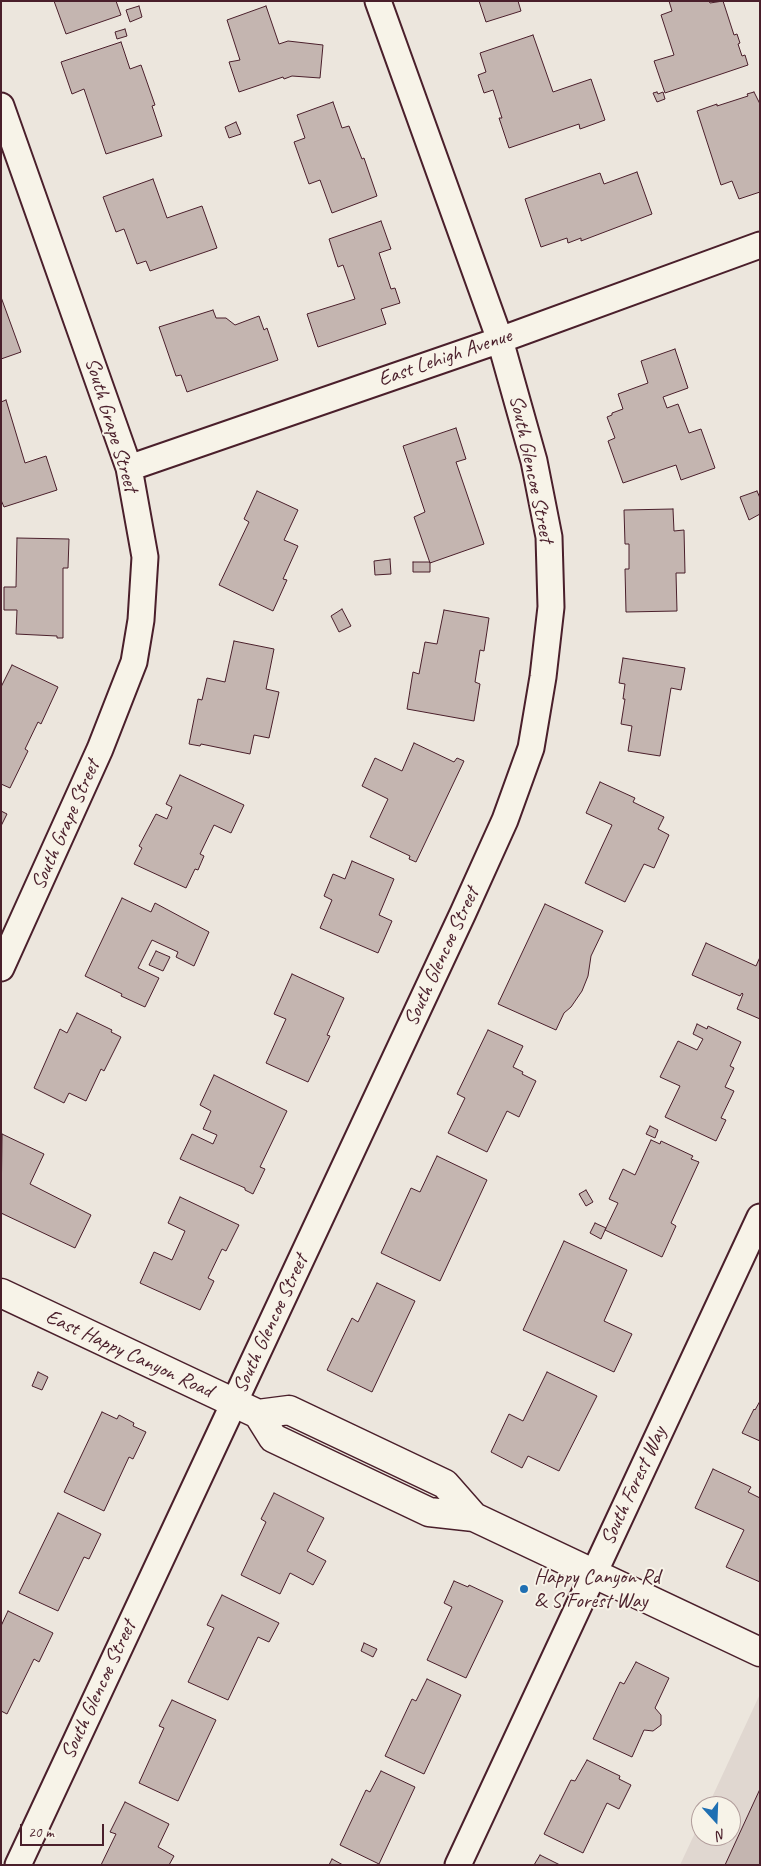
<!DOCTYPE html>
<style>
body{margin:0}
#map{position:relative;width:761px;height:1866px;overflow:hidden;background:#ece6dd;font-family:Caveat,sans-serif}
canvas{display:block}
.frame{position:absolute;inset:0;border:2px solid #4a1f2b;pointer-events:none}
.north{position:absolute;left:691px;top:1796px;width:50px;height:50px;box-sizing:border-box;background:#f7f3e8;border:1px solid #b29e9c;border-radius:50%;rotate:160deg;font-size:14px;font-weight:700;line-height:20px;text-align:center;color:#4a1f2b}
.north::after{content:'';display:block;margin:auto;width:18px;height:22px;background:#1f6fb2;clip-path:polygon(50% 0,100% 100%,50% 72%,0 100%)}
.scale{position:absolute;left:20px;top:1824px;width:84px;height:22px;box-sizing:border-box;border:2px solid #4a1f2b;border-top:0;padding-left:6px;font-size:15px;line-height:18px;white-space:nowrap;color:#4a1f2b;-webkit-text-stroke:4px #f7f3e8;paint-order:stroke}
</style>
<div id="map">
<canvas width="761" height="1866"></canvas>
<div class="frame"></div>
<div class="north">N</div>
<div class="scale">20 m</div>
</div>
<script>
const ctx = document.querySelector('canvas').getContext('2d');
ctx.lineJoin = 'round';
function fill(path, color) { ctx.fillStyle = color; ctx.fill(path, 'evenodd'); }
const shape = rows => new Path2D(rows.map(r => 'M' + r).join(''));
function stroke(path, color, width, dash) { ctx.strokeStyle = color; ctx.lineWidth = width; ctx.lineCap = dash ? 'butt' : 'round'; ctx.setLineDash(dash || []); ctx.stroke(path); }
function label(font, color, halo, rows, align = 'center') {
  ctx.font = font + ' Caveat,sans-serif'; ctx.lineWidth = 4; ctx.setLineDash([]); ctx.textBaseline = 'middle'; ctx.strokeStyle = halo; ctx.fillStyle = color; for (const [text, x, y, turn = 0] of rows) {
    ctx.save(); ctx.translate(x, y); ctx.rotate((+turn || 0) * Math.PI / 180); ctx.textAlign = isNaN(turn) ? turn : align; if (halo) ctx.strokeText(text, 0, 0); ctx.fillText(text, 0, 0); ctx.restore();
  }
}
const built = shape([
 [760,1694,760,1865,680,1865,701,1820,701,1836,731,1836,731,1806,708,1806]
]);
const building = shape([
 [54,1,116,1,121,15,66,34,54,1],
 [479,1,518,1,521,11,486,22,479,1],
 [669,1,709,1,710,3,723,1,734,35,737,34,740,43,738,44,742,56,745,55,748,65,665,93,654,61,674,55,661,15,672,11,669,1],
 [139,6,142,17,130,22,126,10,139,6],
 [266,6,279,44,288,41,323,45,320,78,292,76,284,79,283,77,239,92,229,62,240,60,227,20,266,6],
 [125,29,127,36,117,39,115,32,125,29],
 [533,35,553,92,591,79,605,120,580,129,579,124,509,148,499,118,502,118,493,90,484,93,478,75,486,72,480,53,533,35],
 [121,42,130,69,141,65,155,105,152,106,162,136,106,154,84,89,72,94,61,62,121,42],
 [657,92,658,94,663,92,665,99,657,102,653,93,657,92],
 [754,92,760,104,760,192,739,199,732,181,721,185,697,111,717,104,717,106,748,96,747,94,754,92],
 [333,102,342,128,349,126,362,159,364,158,377,196,332,213,320,180,309,184,294,142,305,138,297,115,333,102],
 [236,122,241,134,229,138,225,127,236,122],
 [637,172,652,214,581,241,581,238,568,243,567,238,541,247,525,199,600,173,604,184,637,172],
 [153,179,167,218,202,206,217,248,150,271,146,261,137,264,124,229,116,232,103,197,153,179],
 [381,221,391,249,379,253,391,289,395,288,400,303,381,309,386,324,318,347,307,314,355,299,343,265,338,267,329,239,381,221],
 [1,297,21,352,1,359,1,297],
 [213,310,216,318,226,318,235,325,259,316,264,330,267,328,278,360,187,392,181,375,176,376,159,327,213,310],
 [675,349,688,388,663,397,667,408,678,404,689,433,701,429,715,468,681,480,676,465,623,483,608,441,615,438,607,417,612,415,612,413,623,409,618,394,648,383,641,361,675,349],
 [6,400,25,463,46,456,57,490,4,507,1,500,1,402,6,400],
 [456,428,466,459,456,462,484,544,430,563,414,517,425,512,403,446,456,428],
 [257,491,298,510,284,540,298,546,283,579,287,580,273,611,219,585,249,522,244,519,257,491],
 [757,491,760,498,760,514,749,520,740,497,757,491],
 [673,509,674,531,684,530,685,573,676,573,677,611,626,612,625,569,629,569,629,544,625,544,624,510,673,509],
 [17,538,69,539,68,568,63,568,63,638,57,638,57,636,16,634,17,610,4,610,4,587,16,587,17,538],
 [390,559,391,574,375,575,374,561,390,559],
 [413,562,430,562,430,572,413,572,413,562],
 [342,609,351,626,339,632,331,616,342,609],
 [444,610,489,618,484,651,480,650,475,682,480,684,474,721,407,709,413,672,419,674,425,642,437,644,444,610],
 [234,641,274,649,266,689,279,692,269,738,254,735,250,754,201,744,200,746,189,744,198,699,202,700,207,678,225,682,234,641],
 [623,658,685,668,681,690,671,688,660,756,628,751,632,726,621,724,625,699,623,699,625,684,619,683,623,658],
 [12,665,58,687,41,724,38,722,25,749,28,751,10,788,1,784,1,687,12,665],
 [414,743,454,762,457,758,464,761,416,862,409,859,410,856,370,837,388,799,362,786,375,758,402,771,414,743],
 [180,775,244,805,231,833,214,825,200,854,204,856,198,870,195,869,186,888,134,864,142,848,139,846,156,814,167,819,172,807,166,804,180,775],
 [600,782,635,798,633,802,664,817,658,829,669,835,654,868,644,864,625,902,585,883,612,825,586,813,600,782],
 [1,811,7,814,1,826,1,811],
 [352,861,394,879,379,915,392,921,378,953,320,928,332,900,324,896,333,874,345,879,352,861],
 [122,898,151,912,155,903,209,932,194,966,176,957,178,952,152,940,138,968,159,978,145,1007,121,996,122,994,85,976,122,898],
 [545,904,603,931,591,956,588,976,582,991,571,1007,564,1013,556,1030,498,1004,545,904],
 [706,943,756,966,760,957,760,1019,737,1009,743,994,742,993,740,996,692,975,706,943],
 [156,951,170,957,163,971,149,965,156,951],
 [292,974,344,998,327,1035,330,1036,308,1082,266,1063,286,1019,274,1014,292,974],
 [77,1013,112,1030,111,1032,121,1037,104,1071,101,1069,86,1101,69,1093,64,1103,34,1088,60,1029,67,1033,77,1013],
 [697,1024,707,1029,708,1026,741,1042,730,1066,734,1068,725,1087,734,1091,721,1118,726,1120,716,1141,665,1117,680,1086,660,1077,678,1041,697,1050,703,1039,693,1034,697,1024],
 [488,1030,523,1046,513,1067,523,1072,522,1074,536,1081,519,1117,507,1111,487,1152,448,1133,465,1098,457,1094,488,1030],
 [214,1075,287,1111,260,1167,265,1169,253,1194,245,1190,245,1188,180,1159,192,1134,213,1144,217,1135,203,1129,211,1111,200,1105,214,1075],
 [650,1126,658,1130,655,1138,646,1134,650,1126],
 [2,1134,44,1154,30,1184,91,1215,75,1248,1,1213,2,1134],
 [651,1140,660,1144,661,1141,693,1156,691,1159,699,1162,671,1223,676,1226,662,1257,605,1230,618,1203,609,1199,623,1169,635,1175,651,1140],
 [437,1156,487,1180,440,1281,381,1253,411,1188,420,1192,437,1156],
 [586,1190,593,1202,586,1206,579,1194,586,1190],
 [180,1197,239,1225,226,1251,222,1249,208,1278,214,1281,200,1310,140,1283,154,1252,172,1260,185,1231,168,1223,180,1197],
 [595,1223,606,1228,601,1239,590,1233,595,1223],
 [564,1241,627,1270,604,1321,632,1334,614,1372,523,1330,564,1241],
 [377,1283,415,1301,372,1392,327,1370,352,1318,358,1322,377,1283],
 [38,1372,48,1377,42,1390,32,1386,38,1372],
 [547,1372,597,1396,559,1471,528,1456,522,1468,491,1452,509,1414,523,1421,547,1372],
 [760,1401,760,1441,742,1433,754,1409,755,1410,760,1401],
 [102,1412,117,1419,119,1415,134,1423,133,1426,146,1432,133,1459,129,1457,104,1511,64,1492,102,1412],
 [713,1469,751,1487,748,1492,760,1498,760,1582,726,1567,744,1530,695,1508,713,1469],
 [274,1493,324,1518,307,1551,326,1561,313,1585,290,1573,280,1594,241,1575,266,1522,261,1519,274,1493],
 [58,1513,101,1534,89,1559,84,1557,58,1611,19,1593,58,1513],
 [454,1581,468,1587,469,1585,503,1601,466,1678,427,1660,452,1607,444,1603,454,1581],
 [222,1595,279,1623,269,1642,258,1637,228,1700,188,1682,214,1628,207,1625,222,1595],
 [8,1611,53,1633,39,1662,34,1659,7,1714,1,1711,1,1626,8,1611],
 [364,1643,377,1649,373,1657,361,1651,364,1643],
 [636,1662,669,1678,655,1708,661,1715,661,1725,653,1731,644,1730,632,1757,593,1739,620,1682,624,1684,636,1662],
 [427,1679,461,1695,424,1774,385,1756,412,1699,416,1701,427,1679],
 [172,1700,216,1720,178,1801,139,1783,164,1728,159,1726,172,1700],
 [587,1760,620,1776,619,1779,631,1785,619,1809,607,1803,583,1853,544,1834,571,1780,575,1781,587,1760],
 [381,1771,415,1787,379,1864,340,1845,366,1790,370,1792,381,1771],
 [760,1789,760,1865,725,1865,760,1789],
 [125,1802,169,1824,158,1847,174,1856,169,1865,101,1865,116,1834,110,1832,125,1802],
 [540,1855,560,1865,534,1865,540,1855],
 [332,1859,343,1865,329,1865,332,1859]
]);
const minor = shape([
 [1,106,129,468,145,557,141,620,134,662,100,749,1,968],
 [129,468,500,340,760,245],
 [18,1865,463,913,505,820,531,748,543,677,551,607,549,537,534,461,500,340,378,1],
 [458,1865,760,1217]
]);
const tertiary = shape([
 [1,1293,258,1414,273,1438,429,1512,474,1517,760,1652],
 [258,1414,289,1410,445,1484,474,1517]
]);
const markers = [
 [524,1589,5,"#1f6fb2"]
];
const streetNames = [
 ["East Lehigh Avenue",445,358,-19],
 ["South Grape Street",111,425,73],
 ["South Glencoe Street",531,469,78],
 ["South Grape Street",66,825,-66],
 ["South Glencoe Street",442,957,-65],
 ["South Glencoe Street",271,1324,-65],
 ["East Happy Canyon Road",129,1354,25],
 ["South Forest Way",634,1486,-65],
 ["South Glencoe Street",99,1690,-65]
];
const poiNames = [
 ["Happy Canyon Rd",534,1577],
 ["& S Forest Way",534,1601]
];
fill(built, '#e0d7d0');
fill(building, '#c4b5b0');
stroke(building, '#4a1f2b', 1);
stroke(minor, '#4a1f2b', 29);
stroke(tertiary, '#4a1f2b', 31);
stroke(minor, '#f7f3e8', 25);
stroke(tertiary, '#f7f3e8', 28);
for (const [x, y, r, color] of markers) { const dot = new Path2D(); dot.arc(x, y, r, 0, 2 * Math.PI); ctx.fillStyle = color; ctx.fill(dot); stroke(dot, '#f7f3e8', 2); }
label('21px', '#4a1f2b', '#f7f3e8', streetNames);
label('21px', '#4a1f2b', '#f7f3e8', poiNames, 'left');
</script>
